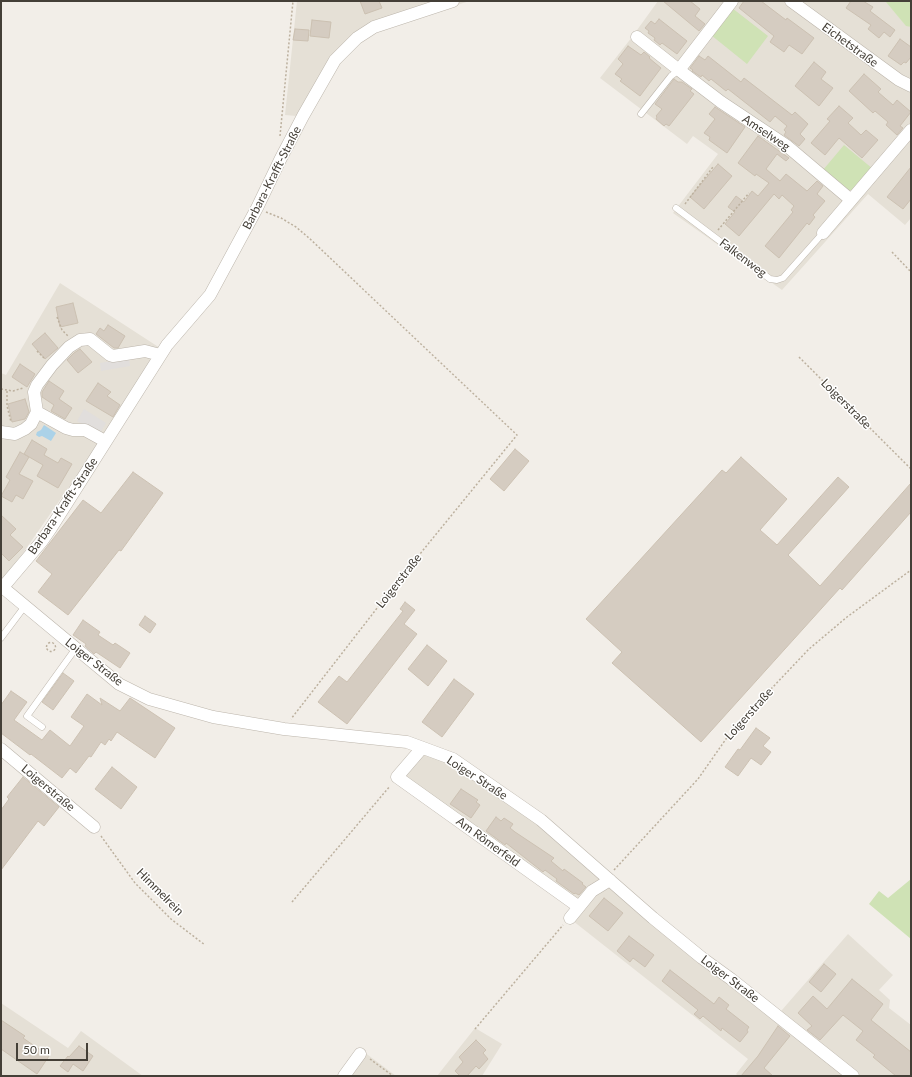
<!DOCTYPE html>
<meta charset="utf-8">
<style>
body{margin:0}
#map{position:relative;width:912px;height:1077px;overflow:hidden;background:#f2eee8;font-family:Lato,sans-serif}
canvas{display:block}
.frame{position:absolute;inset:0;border:2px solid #443f37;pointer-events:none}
.scale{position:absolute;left:16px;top:1043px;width:72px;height:18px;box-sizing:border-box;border:2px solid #443f37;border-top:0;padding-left:5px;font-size:12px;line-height:14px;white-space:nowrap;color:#443f37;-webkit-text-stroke:3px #fff;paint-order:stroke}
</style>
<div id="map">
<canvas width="912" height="1077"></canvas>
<div class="frame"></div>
<div class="scale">50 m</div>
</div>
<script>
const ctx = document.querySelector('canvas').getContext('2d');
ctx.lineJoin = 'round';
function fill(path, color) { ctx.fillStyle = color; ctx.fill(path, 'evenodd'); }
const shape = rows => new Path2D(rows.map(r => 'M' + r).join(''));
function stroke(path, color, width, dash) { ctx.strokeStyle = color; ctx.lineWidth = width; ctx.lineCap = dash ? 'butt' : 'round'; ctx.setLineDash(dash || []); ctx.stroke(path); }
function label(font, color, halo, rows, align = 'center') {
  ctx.font = font + ' Lato,sans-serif'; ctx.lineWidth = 3; ctx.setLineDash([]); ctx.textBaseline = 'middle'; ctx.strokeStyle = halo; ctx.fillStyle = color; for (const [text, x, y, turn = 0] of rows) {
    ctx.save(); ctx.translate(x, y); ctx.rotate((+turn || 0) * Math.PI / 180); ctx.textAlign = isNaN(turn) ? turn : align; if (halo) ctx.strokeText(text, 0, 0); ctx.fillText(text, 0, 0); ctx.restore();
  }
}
const residential = shape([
 [297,1,470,1,398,22,366,37,343,60,323,87,308,117,285,115],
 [658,1,885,1,906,25,911,27,911,218,905,225,868,194,782,290,673,213,718,154,693,136,687,144,600,78,632,37],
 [60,283,160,348,101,441,23,553,1,581,1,373,6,375],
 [417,750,452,764,561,840,775,1018,848,934,893,975,879,990,890,1000,889,1008,911,1025,911,1076,738,1076,736,1074,748,1059,568,917,575,909,394,777],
 [1,1003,68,1048,81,1031,143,1076,1,1076],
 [475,1028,502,1044,482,1076,437,1076],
 [360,1049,396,1076,340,1076]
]);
const green = shape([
 [885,1,911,1,911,27,906,26],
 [732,8,768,36,747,64,711,35],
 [844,145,873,169,852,190,848,190,823,170],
 [911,879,911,939,869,904,879,891,888,898]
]);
const parking = shape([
 [129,358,130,366,101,371,100,363],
 [84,409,106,423,99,435,77,421]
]);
const water = shape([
 [44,425,56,433,51,441,42,436,39,437,36,435,37,432,41,430]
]);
const building = shape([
 [360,1,379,1,382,8,365,14,360,1],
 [663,1,690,1,700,9,695,16,705,24,699,31,663,1],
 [744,1,761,1,786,20,787,18,814,38,802,54,789,45,784,52,770,42,774,36,739,8,744,1],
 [851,1,863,1,873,7,870,11,895,30,890,37,884,32,879,38,868,29,871,25,846,8,851,1],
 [659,19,687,41,677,54,662,43,660,45,654,40,655,38,648,33,649,31,645,28,651,21,655,24,659,19],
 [312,20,331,22,329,38,310,36,312,20],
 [295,29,309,30,308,41,293,40,295,29],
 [900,39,911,47,911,57,906,63,904,62,901,65,888,56,900,39],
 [628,46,641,55,644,52,650,57,649,58,661,68,640,96,620,81,622,79,615,74,623,64,618,59,628,46],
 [699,56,705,60,708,56,741,82,744,78,792,115,795,112,808,124,800,134,805,139,799,146,784,135,786,132,784,130,787,126,775,116,770,122,728,89,726,91,711,79,709,81,702,75,701,77,692,71,693,70,690,68,699,56],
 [814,62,826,72,821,79,833,88,819,106,795,86,814,62],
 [864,74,881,89,878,92,893,105,897,100,911,112,900,126,903,128,897,135,886,125,888,122,875,111,873,113,849,91,864,74],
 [674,79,678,82,682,82,692,89,690,91,694,94,669,126,666,124,664,126,656,119,657,117,656,116,662,109,655,104,674,79],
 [839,106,853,118,848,123,861,135,866,130,878,140,862,158,839,138,825,155,811,143,830,121,827,119,839,106],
 [715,107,745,127,727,153,709,140,710,137,704,133,715,119,709,114,715,107],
 [758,136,789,158,786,161,777,154,766,169,780,181,786,174,807,191,817,181,823,186,817,194,825,201,813,215,815,217,809,225,807,223,779,258,765,246,793,212,791,210,794,206,782,195,779,199,774,194,739,236,725,224,735,212,728,207,736,196,744,202,752,191,758,196,769,183,756,174,755,176,738,163,758,136],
 [718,164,732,176,704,209,690,197,718,164],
 [911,167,911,199,903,209,887,197,911,167],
 [73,303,78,323,60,327,56,307,73,303],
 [108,325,125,336,118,348,114,348,96,334,100,328,104,331,108,325],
 [45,333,58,348,45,359,32,344,45,333],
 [80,349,92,362,78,373,67,360,74,353,80,349],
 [20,364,35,374,27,387,12,377,20,364],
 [49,381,64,391,59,399,72,408,65,419,51,411,54,405,42,397,42,392,49,381],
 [98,383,111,392,107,396,120,405,113,417,86,401,98,383],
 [25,399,29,412,25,419,12,422,8,404,25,399],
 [32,440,47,449,44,455,58,463,61,458,72,464,58,488,37,476,43,465,24,454,32,440],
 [515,449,529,461,504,491,490,479,515,449],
 [20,452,29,457,19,474,33,481,23,499,16,495,12,502,1,496,10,480,6,477,20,452],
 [741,457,787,499,760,530,777,545,838,477,849,487,788,555,820,586,911,483,911,512,842,590,840,588,701,742,612,663,622,652,586,619,722,470,726,473,741,457],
 [133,472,163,493,121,551,119,550,68,615,38,592,52,574,36,561,83,500,101,513,133,472],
 [1,515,16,529,10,535,23,547,9,561,1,553,1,515],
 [405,602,415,610,404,624,417,634,347,724,318,702,339,676,347,682,403,611,400,609,405,602],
 [145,616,156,624,150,633,139,625,145,616],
 [83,620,100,632,98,635,113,645,115,643,130,653,120,668,96,652,94,654,85,646,86,644,73,635,83,620],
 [427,645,447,661,428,686,408,669,427,645],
 [63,673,74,681,53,710,42,702,63,673],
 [454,679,474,694,442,737,422,722,454,679],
 [11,691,27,702,14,720,42,740,50,730,70,746,84,726,71,717,87,694,102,705,100,698,120,711,130,698,175,728,155,758,117,732,111,741,109,739,105,745,101,742,91,757,89,756,76,773,70,768,62,778,31,754,30,755,1,733,1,705,11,691],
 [756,728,770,738,763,746,771,752,761,765,751,758,738,776,725,767,738,749,740,750,756,728],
 [112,767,137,787,121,809,95,789,112,767],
 [23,777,59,807,44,826,38,821,1,870,1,810,9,799,7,797,23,777],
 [461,789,478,800,476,802,480,805,471,818,450,804,461,789],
 [496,817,501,821,504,818,513,824,510,828,515,832,554,858,551,861,563,871,564,869,583,883,582,884,586,887,579,895,575,893,574,894,556,881,557,879,545,870,543,872,506,843,505,845,486,831,496,817],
 [604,898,623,913,608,931,589,916,604,898],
 [629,936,654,955,645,967,633,958,630,962,617,951,629,936],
 [824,964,836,974,821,992,809,982,824,964],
 [670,970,714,1004,719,997,729,1005,726,1009,749,1027,747,1030,748,1032,740,1042,722,1028,721,1031,703,1016,700,1019,694,1014,698,1010,662,981,670,970],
 [852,979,883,1004,871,1020,911,1052,911,1076,896,1076,873,1057,875,1055,856,1040,863,1031,843,1015,820,1040,807,1030,812,1026,798,1013,813,996,827,1009,852,979],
 [1,1020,25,1036,23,1038,49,1056,37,1074,1,1049,1,1020],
 [778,1026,790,1036,764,1068,773,1076,741,1076,758,1056,778,1026],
 [476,1040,486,1050,483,1053,488,1059,479,1069,476,1066,467,1076,460,1076,455,1071,463,1062,459,1057,476,1040],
 [79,1046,93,1056,83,1071,73,1064,68,1072,60,1066,68,1056,69,1057,79,1046]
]);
const path = shape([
 [280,136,293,1],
 [685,204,713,167],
 [266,212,281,218,296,227,309,238,517,435,402,576,291,719],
 [718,230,749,193],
 [892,252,911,272],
 [57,317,62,330,68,336],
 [37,351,44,358],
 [799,357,911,469],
 [1,389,13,391,23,388],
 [7,391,7,406,11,422],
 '46.5 647a4.5 4.5 0 1 1 9 0a4.5 4.5 0 1 1-9 0Z',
 [101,836,135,883,171,919,205,945],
 [614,870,698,779,733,729,809,649,847,617,911,570],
 [292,902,390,786],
 [475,1029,563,925],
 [370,1059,393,1076]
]);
const service = shape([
 [641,114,671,76,679,70],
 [676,208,770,279,777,280,783,278,823,233],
 [1,638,25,606],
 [42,727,27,716,76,648]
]);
const minor = shape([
 [732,1,679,70,721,102,787,146,851,200],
 [791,1,899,80,911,86],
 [637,37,679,70],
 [823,233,911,130],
 [37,412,66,428,73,430,85,430,105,441],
 [1,432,15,434,25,429,31,424,37,412,34,392,37,385,52,365,69,347,80,340,90,339,110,355,113,356,145,351,160,355],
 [1,586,119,684,149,699,213,717,284,729,407,742,453,759,541,820,653,918,702,958,731,979,853,1076],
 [3,587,42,541,51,528,167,345,210,295,257,208,280,160,303,116,335,60,357,38,374,27,453,1],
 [422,748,397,777,579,907],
 [1,749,94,827],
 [570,918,592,891,610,880],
 [344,1076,360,1054]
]);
const streetNames = [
 ["Eichetstraße",850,45,36],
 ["Amselweg",766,133,34],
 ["Barbara-Krafft-Straße",272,178,-63],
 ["Falkenweg",743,258,37],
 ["Loigerstraße",846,404,45],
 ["Barbara-Krafft-Straße",63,506,-56],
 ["Loigerstraße",399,581,-52],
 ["Loiger Straße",94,662,38],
 ["Loigerstraße",749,714,-48],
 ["Loiger Straße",477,778,33],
 ["Loigerstraße",48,788,40],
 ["Am Römerfeld",488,842,36],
 ["Himmelrein",160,892,45],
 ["Loiger Straße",730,979,37]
];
fill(residential, '#e5e0d6');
fill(green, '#cfe2b5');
fill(parking, '#e1dedc');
fill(water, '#abd2e8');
fill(building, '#d5ccc1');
stroke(building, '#ccc1b2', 1);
stroke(service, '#bcb5ab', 7);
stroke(minor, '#bcb5ab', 13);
stroke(path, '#bcb09e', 1.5, [2, 2]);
stroke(service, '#fff', 6);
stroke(minor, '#fff', 12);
label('12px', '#443f37', '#fff', streetNames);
</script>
